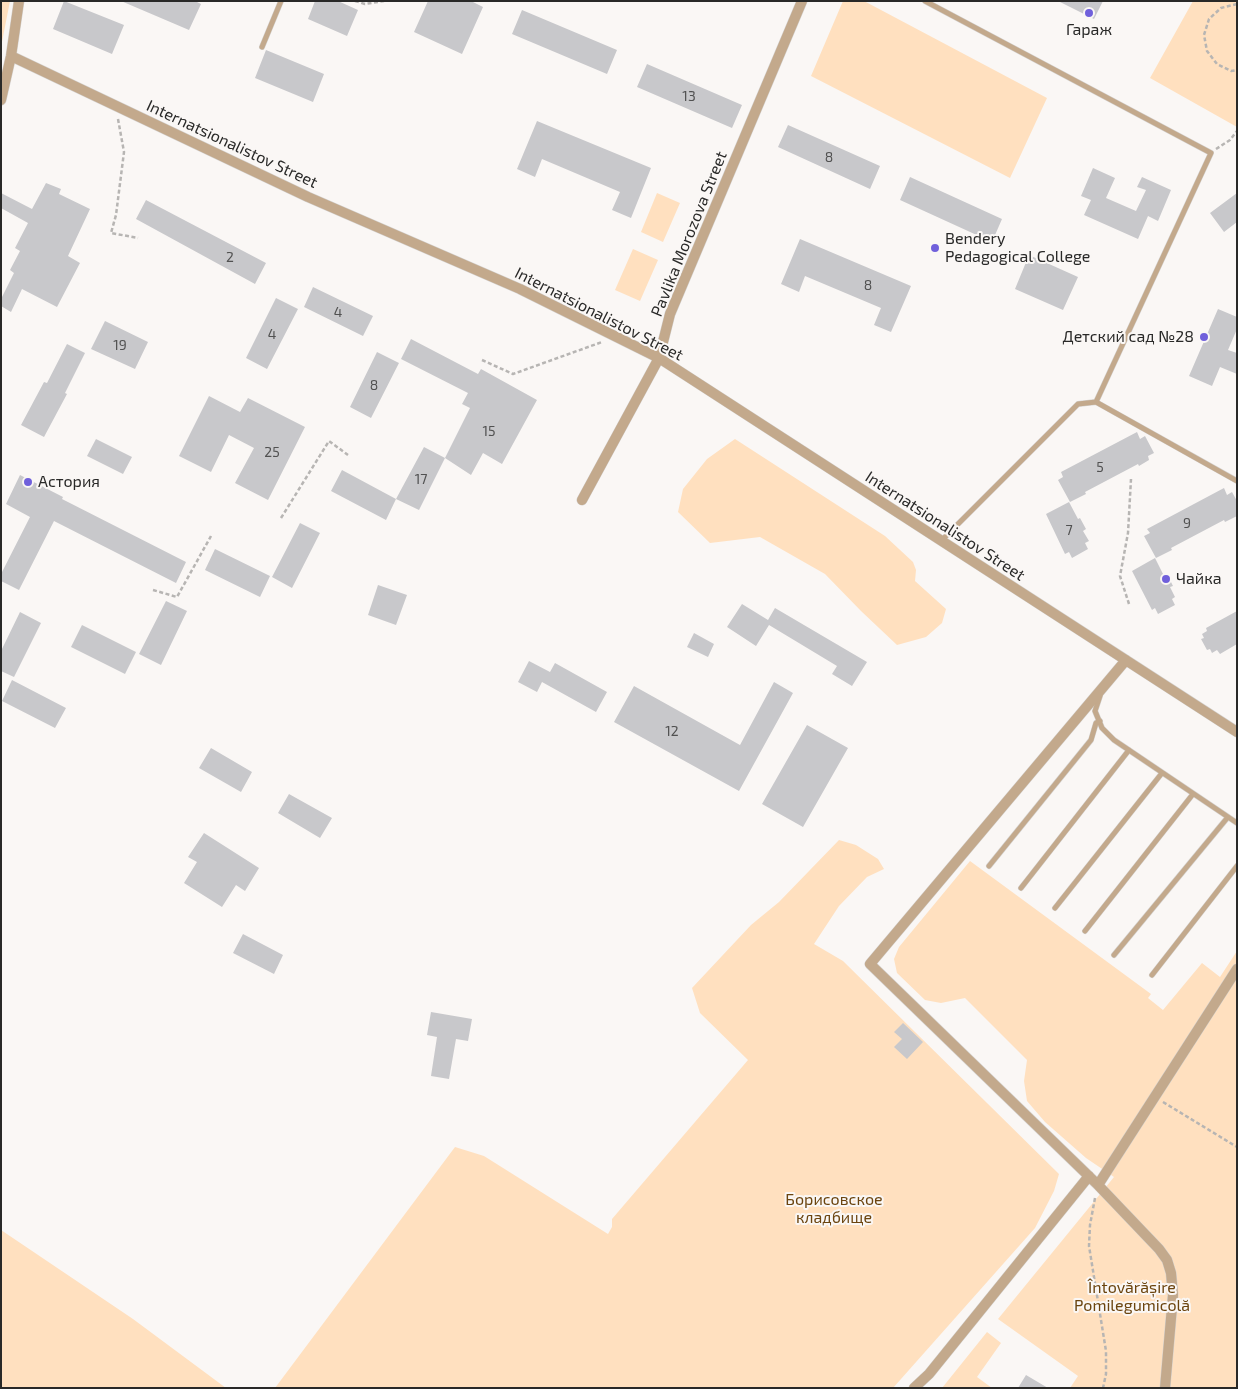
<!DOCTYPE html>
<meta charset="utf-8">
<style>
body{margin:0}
#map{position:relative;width:1238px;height:1389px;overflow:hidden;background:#faf7f5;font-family:"Exo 2",sans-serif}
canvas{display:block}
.frame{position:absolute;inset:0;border:2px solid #292928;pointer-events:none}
</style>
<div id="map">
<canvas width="1238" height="1389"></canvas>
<div class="frame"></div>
</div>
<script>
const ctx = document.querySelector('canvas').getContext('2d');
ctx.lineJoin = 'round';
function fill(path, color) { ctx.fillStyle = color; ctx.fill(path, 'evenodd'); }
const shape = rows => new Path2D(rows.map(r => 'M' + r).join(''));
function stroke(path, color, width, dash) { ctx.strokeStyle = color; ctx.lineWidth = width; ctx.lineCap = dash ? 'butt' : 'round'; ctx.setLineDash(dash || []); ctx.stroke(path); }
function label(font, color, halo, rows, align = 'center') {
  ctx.font = font + ' "Exo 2",sans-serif'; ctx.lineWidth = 4; ctx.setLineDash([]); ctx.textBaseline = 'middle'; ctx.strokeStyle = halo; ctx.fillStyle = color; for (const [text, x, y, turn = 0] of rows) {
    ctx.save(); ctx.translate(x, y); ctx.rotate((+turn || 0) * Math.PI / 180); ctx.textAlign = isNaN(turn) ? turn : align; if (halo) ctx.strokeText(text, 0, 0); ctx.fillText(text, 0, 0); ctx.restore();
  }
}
const green = shape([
 [1,1,10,1,1,47],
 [843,1,864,1,1047,98,1010,178,811,76],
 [1193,1,1237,1,1237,127,1150,78],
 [657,193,680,203,663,242,641,232],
 [633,249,658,260,640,301,615,290],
 [735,439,885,536,913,562,916,570,915,581,946,609,942,623,926,637,897,645,861,611,825,574,760,537,710,543,678,512,683,489,707,459],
 [839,840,856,845,878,859,884,869,867,877,839,906,814,944,843,961,1059,1174,1054,1191,1035,1228,893,1388,275,1388,455,1147,484,1156,608,1234,612,1227,612,1219,748,1060,700,1013,692,988,751,925,779,902],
 [970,861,1151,994,1148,998,1163,1010,1202,963,1220,977,1237,951,1237,1388,1070,1388,1078,1376,998,1319,1114,1177,1086,1158,1045,1122,1027,1101,1024,1081,1027,1060,965,998,941,1003,925,1000,897,973,894,959,899,947],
 [1,1230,133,1319,226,1388,1,1388],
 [987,1332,1001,1343,977,1377,992,1388,942,1388]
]);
const building = shape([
 [64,1,124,25,112,54,53,29],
 [121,1,195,1,201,4,189,30],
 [315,1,338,1,358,10,347,36,308,19],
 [428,1,471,1,483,7,462,54,414,32],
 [1058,1,1103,1,1094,19],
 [522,10,617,50,607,74,512,34],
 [266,50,324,74,313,102,255,78],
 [647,64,742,105,732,128,637,87],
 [537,121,651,168,631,218,612,210,620,192,542,159,535,177,517,169],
 [788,125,880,166,870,189,778,147],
 [1093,168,1115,178,1106,198,1136,211,1146,190,1137,187,1142,177,1171,190,1158,221,1148,216,1138,239,1084,215,1091,200,1081,196],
 [910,177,1002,219,992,242,900,200],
 [46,183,61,189,59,194,90,209,68,256,80,263,57,307,22,289,11,312,1,306,1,299,14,273,10,270,20,251,15,248,28,223,1,208,1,193,32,209],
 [1237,193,1237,222,1224,232,1210,213],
 [146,200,266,263,255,284,136,219],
 [800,239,911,286,891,332,874,325,881,308,805,276,799,292,781,284],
 [1029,255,1078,277,1063,310,1015,289],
 [313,287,373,316,363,336,304,307],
 [276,298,298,309,267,369,246,358],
 [1218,309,1237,317,1237,329,1228,350,1237,353,1237,374,1220,367,1212,386,1189,376],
 [105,321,148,342,135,369,91,349],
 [411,339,478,374,481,369,537,400,502,464,483,453,471,475,445,458,470,408,462,404,468,393,401,359],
 [67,344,85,353,65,393,67,394,44,437,21,425,44,382,47,383],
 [377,352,399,363,371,418,350,407],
 [209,396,240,412,248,398,305,427,268,500,235,483,254,448,229,435,211,472,179,456],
 [1137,432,1140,439,1145,436,1154,453,1148,456,1149,460,1139,466,1138,464,1085,492,1086,494,1070,502,1058,480,1063,477,1061,472],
 [96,439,132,457,123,474,87,456],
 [424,447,445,458,419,510,396,499],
 [342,470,396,499,386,520,331,491],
 [20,475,63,497,62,499,186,562,176,583,54,521,19,590,1,581,1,574,30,517,6,504],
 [1224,488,1227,495,1232,492,1237,501,1237,516,1225,522,1224,520,1171,548,1172,550,1156,558,1144,536,1150,533,1147,529],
 [1069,502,1078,519,1080,518,1086,529,1083,531,1089,541,1085,543,1088,549,1072,558,1069,552,1065,554,1046,514],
 [300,523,320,533,292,588,272,577],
 [215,549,270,576,260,597,205,570],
 [1155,558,1164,576,1167,574,1173,586,1170,587,1175,597,1172,599,1175,605,1158,614,1155,608,1152,610,1132,571],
 [378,585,407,595,396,625,368,615],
 [166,601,187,611,161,665,139,654],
 [742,604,768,620,775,608,867,662,852,686,832,674,837,666,769,625,756,646,727,627],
 [1237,611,1237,644,1220,654,1217,650,1212,653,1210,649,1207,650,1201,639,1204,638,1202,634,1207,631,1206,628],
 [20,612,41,623,14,677,1,671,1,651],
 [82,625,136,652,125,674,71,647],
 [694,633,714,644,708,657,687,647],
 [529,661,550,672,555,663,607,692,596,712,542,682,537,692,518,682],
 [12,680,66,708,55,728,2,701],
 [774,682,793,693,739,791,614,722,634,686,740,745],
 [807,725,848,748,803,827,762,804],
 [211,748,252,772,241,792,199,768],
 [289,794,332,818,320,838,278,813],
 [204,833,259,868,245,891,236,885,222,907,184,883,197,862,188,857],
 [243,934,283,955,274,974,233,953],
 [431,1012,472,1019,468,1041,456,1039,449,1079,431,1076,437,1037,427,1035],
 [903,1023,923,1042,907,1059,894,1047,902,1039,894,1032],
 [1026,1375,1048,1388,1018,1388]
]);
const path = shape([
 [355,1,365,4,384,1],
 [1237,4,1221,8,1209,19,1204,35,1207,51,1217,64,1231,71,1237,70],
 [118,119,124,152,116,215,111,233,138,238],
 [1216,149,1230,140,1237,131],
 [482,360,513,374,602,342],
 [281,518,329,441,348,455],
 [153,590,177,597,211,536],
 [1129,604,1120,576,1128,533,1131,479],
 [1163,1102,1237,1147],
 [1095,1198,1090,1225,1089,1246,1106,1351,1106,1374,1103,1388]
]);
const service = shape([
 [925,1,1211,153,1096,402],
 [262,47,281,1],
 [941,541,1078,404,1096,402,1237,481],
 [1100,696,1095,711,1102,728,1114,740,1237,823],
 [989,866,1091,740,1096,723,1100,721],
 [1021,888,1129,750],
 [1055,908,1162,773],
 [1085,931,1193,794],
 [1114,955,1228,817],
 [1152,975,1237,866]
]);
const minor = shape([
 [11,56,308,197,520,289,659,358,1237,732],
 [1,100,11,56,19,1],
 [582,500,659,358,670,314,802,1],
 [1126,660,870,964,1098,1185,1159,1249,1167,1260,1171,1273,1173,1295,1165,1388],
 [1098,1185,1237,969],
 [914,1388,929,1374,1089,1176]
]);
const markers = [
 [1089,13,5,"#7060db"],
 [935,248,5,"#7060db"],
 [1204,337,5,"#7060db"],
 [28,482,5,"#7060db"],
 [1166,579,5,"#7060db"]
];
const numberNames = [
 ["13",689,96],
 ["8",829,157],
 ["2",230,257],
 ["8",868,285],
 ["4",338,312],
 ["4",272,334],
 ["19",120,345],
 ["8",374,385],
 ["15",489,431],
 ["25",272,452],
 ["5",1100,467],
 ["17",421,479],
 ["9",1187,523],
 ["7",1069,530],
 ["12",672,731]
];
const poiNames = [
 ["Гараж",1089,30,"center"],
 ["Bendery",945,239],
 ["Pedagogical College",945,257],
 ["Детский сад №28",1194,337,"right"],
 ["Астория",38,482],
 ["Чайка",1176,579]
];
const streetNames = [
 ["Internatsionalistov Street",232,144,25],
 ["Pavlika Morozova Street",689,234,-68],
 ["Internatsionalistov Street",599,314,27],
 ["Internatsionalistov Street",945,526,33]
];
const parkNames = [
 ["Борисовское",834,1200],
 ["кладбище",834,1218],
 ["Întovărășire",1132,1288],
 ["Pomilegumicolă",1132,1306]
];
fill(green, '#ffe0bf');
fill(building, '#c8c8cb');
stroke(service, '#d4d2d0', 6);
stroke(minor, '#d4d2d0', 11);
stroke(path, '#b7b5b3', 2.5, [4, 2.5]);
stroke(service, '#c3a98c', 5);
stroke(minor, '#c3a98c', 10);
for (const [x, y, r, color] of markers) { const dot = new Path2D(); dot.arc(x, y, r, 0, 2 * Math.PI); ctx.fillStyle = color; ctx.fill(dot); stroke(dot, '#faf7f5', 2); }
label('14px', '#515151', null, numberNames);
label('16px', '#292928', '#faf7f5', poiNames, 'left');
label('16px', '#292928', '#faf7f5', streetNames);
label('16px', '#6b440e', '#faf7f5', parkNames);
</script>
